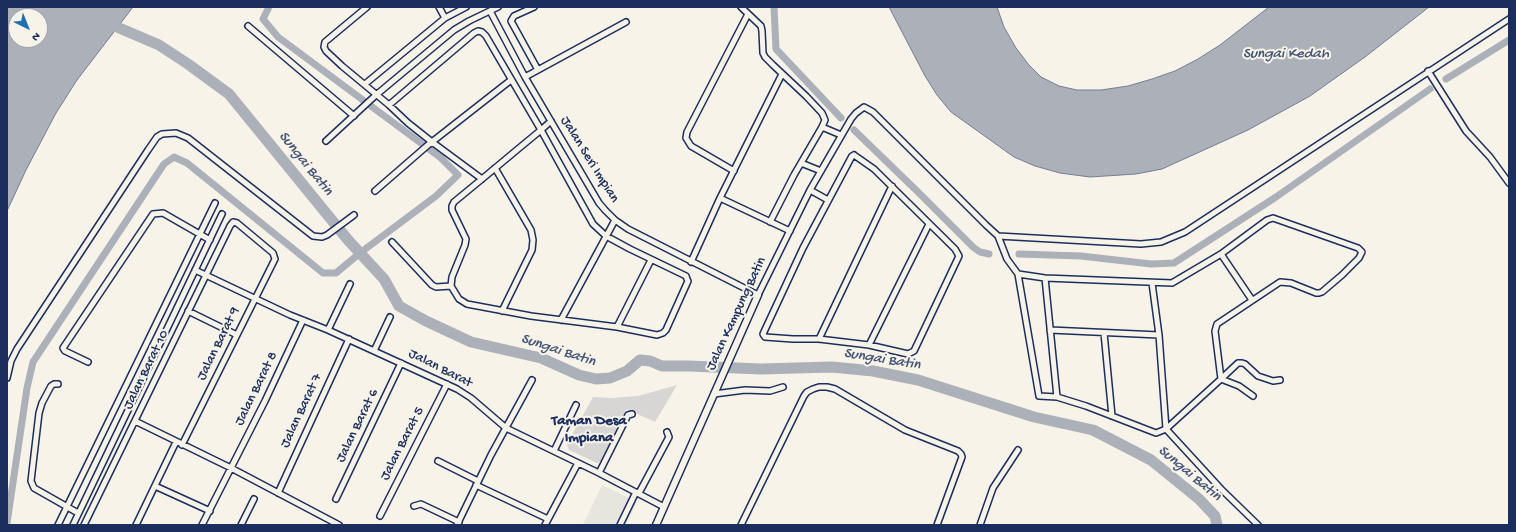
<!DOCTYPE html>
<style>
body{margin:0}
#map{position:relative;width:1516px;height:532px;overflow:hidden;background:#f7f3e8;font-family:"Gochi Hand",sans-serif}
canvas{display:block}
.frame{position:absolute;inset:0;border:8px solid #1b2f5e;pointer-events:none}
.north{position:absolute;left:8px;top:8px;width:40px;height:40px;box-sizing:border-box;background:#f7f3e8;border:1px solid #9fa5b1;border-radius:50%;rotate:137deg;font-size:11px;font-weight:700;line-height:16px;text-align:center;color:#1b2f5e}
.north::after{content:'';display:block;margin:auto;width:14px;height:18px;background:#1f6fb2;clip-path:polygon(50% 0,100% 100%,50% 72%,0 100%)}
</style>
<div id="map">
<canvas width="1516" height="532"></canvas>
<div class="frame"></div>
<div class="north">N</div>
</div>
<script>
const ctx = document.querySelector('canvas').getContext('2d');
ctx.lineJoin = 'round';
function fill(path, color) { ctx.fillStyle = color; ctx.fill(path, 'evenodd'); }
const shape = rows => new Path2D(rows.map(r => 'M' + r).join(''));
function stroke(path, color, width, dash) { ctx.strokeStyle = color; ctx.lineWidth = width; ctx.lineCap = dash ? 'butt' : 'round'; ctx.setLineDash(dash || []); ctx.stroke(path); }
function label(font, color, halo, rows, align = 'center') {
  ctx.font = font + ' "Gochi Hand",sans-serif'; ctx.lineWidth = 4; ctx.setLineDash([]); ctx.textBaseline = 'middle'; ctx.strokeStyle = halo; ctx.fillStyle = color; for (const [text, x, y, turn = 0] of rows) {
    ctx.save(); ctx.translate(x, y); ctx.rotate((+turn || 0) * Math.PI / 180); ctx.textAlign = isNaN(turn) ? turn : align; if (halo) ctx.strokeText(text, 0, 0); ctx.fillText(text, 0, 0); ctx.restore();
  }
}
const built = shape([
 [602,485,637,502,626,525,583,525]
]);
const green = shape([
 [677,385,655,422,626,409,601,461,597,463,569,450,567,444,593,397,611,398,638,396]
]);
const water = shape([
 [7,7,133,7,77,80,56,113,26,170,7,211,7,7],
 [16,16,40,16,40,40,16,40,16,16],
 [889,7,997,7,1004,27,1016,48,1029,65,1041,77,1059,86,1077,90,1101,90,1128,86,1152,79,1175,71,1198,59,1220,45,1269,7,1429,7,1365,57,1310,96,1248,130,1162,169,1136,174,1090,177,1060,173,1035,166,1014,157,951,112,937,95,925,76,889,7]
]);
const canal = shape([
 [774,7,776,49,841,118],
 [1446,79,1509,40],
 [854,130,918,192,973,247,980,252,989,254],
 [1019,254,1081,256,1151,264,1174,263,1276,197,1430,89],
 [7,523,27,388,33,362,164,164,174,157,187,163,323,273,336,273,360,253,436,196,458,175,441,158,278,37,263,19,269,7]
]);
const river = shape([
 [98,7,117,27,159,45,188,64,229,94,348,240,384,279,399,306,426,321,471,342,541,358,579,375,596,379,610,378,627,371,640,360,650,361,662,366,689,366,761,369,832,367,873,371,918,380,1034,417,1093,430,1151,460,1199,499,1215,516,1217,525]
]);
const minor = shape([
 [367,7,325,42,324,47,326,51,342,66,389,105,474,33,478,31,482,32,486,36,541,130,593,224,606,236,630,249,686,276,687,279,688,281,666,330,663,333,657,335,617,327,531,316,467,304,459,299,451,286,452,277,465,245,466,239,452,210,452,206,454,202,482,179,518,149,541,130,551,121],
 [439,7,445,18],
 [534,7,514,16,511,21,538,70],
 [741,7,761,26,762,31,763,53,765,57,773,65,806,96,822,113,825,120,822,127,794,175,770,222],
 [490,11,525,77,599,203,605,210,615,220,628,229,758,295,810,190,851,119,856,113,864,107,873,112,986,225,998,236,1141,244,1161,242,1185,232,1509,19],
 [248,26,354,116],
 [1428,71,1466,131,1490,157,1509,183],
 [525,77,626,22],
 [365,84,445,18,466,7],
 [389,105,408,123,432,142,482,179],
 [822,127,841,135],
 [326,141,376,95,454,30,469,21,498,7],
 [854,155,874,169,955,249,959,256,914,351,908,354,869,345,819,339,793,339,765,337,763,334,803,248,852,156,854,155],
 [801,163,821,171],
 [495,168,531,230,533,240,532,250,502,311],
 [734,171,691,146,686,138,687,132,748,14],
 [810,190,828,200],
 [375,191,428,145,511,80],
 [720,198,790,231],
 [998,236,1007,259,1018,274,1039,396,1057,397,1086,406,1156,433,1166,429,1221,379,1215,331,1217,324,1280,282,1291,283,1316,293,1319,293,1322,292,1342,275,1359,258,1362,252,1358,248,1273,218,1267,220,1221,254,1172,283,1045,278,1018,274],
 [392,242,432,285,436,287,451,286],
 [1221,254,1252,300],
 [691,262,720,198,782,74],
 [195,270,290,315,328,330,457,389,471,398,506,428,599,473,664,507],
 [1045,278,1057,397],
 [1152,283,1159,335,1166,429],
 [188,311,237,335],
 [561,320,615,220],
 [617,327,651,260],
 [328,330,350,284],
 [1050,330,1159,335],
 [1104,333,1112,416],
 [819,339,892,186],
 [869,345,929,224],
 [374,351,390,317],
 [88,362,65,351,63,348,153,214,163,213,210,240],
 [7,378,11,361,17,349,148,150,157,137,162,134,176,133,188,138,313,236,322,237,327,235,354,215],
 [58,384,54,384,51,386,42,403,39,413,31,481,34,488,78,513],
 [714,394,745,390,770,391,783,387],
 [1253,396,1239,386,1221,379,1238,363,1242,363,1245,364,1258,376,1273,381,1280,380],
 [135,421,231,468,339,525],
 [1166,429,1221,489,1258,525],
 [554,451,576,405],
 [438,461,478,481],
 [599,473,628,415,632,414],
 [476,485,548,519],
 [155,486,210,511],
 [278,493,349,339],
 [639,493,669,437,667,432],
 [336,499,401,363],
 [414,506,421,504,459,522],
 [380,516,447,384],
 [58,525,215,203],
 [73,525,222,214],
 [84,525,230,226,233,222,237,223,273,253,275,259,182,445],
 [136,525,176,442],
 [202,525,265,401,303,320],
 [241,525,254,499],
 [457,525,491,455,532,380],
 [545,525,578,463],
 [620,525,636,492],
 [741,525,804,396,807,392,813,389,819,387,827,387,835,389,905,430,958,451,961,454,962,457,937,525],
 [980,525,993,488,1018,450]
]);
const tertiary = shape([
 [656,525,758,295]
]);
const streetNames = [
 ["Jalan Seri Impian",589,160,58],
 ["Jalan Kampung Batin",737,314,-65],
 ["Jalan Barat 9",219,344,-64],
 ["Jalan Barat",440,369,27],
 ["Jalan Barat 10",147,370,-64],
 ["Jalan Barat 8",257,389,-64],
 ["Jalan Barat 7",302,411,-65],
 ["Jalan Barat 6",358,426,-64],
 ["Jalan Barat 5",403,444,-63]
];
const waterNames = [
 ["Sungai Kedah",1286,55],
 ["Sungai Batin",305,164,51],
 ["Sungai Batin",558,351,18],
 ["Sungai Batin",882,360,9],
 ["Sungai Batin",1189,474,40]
];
const neighbourhoodNames = [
 ["Taman Desa",589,422],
 ["Impiana",589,439]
];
fill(built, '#e6e5de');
fill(green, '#d7d6d4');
fill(water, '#acb0b9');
stroke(water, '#727c95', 1);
stroke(canal, '#acb0b9', 7);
stroke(river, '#acb0b9', 11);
stroke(minor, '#1b2f5e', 8);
stroke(tertiary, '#1b2f5e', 9);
stroke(minor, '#f7f3e8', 5);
stroke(tertiary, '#f7f3e8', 6);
label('14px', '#1b2f5e', '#f7f3e8', streetNames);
label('italic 15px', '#465679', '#f7f3e8', waterNames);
label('bold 15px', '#1b2f5e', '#f7f3e8', neighbourhoodNames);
</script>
